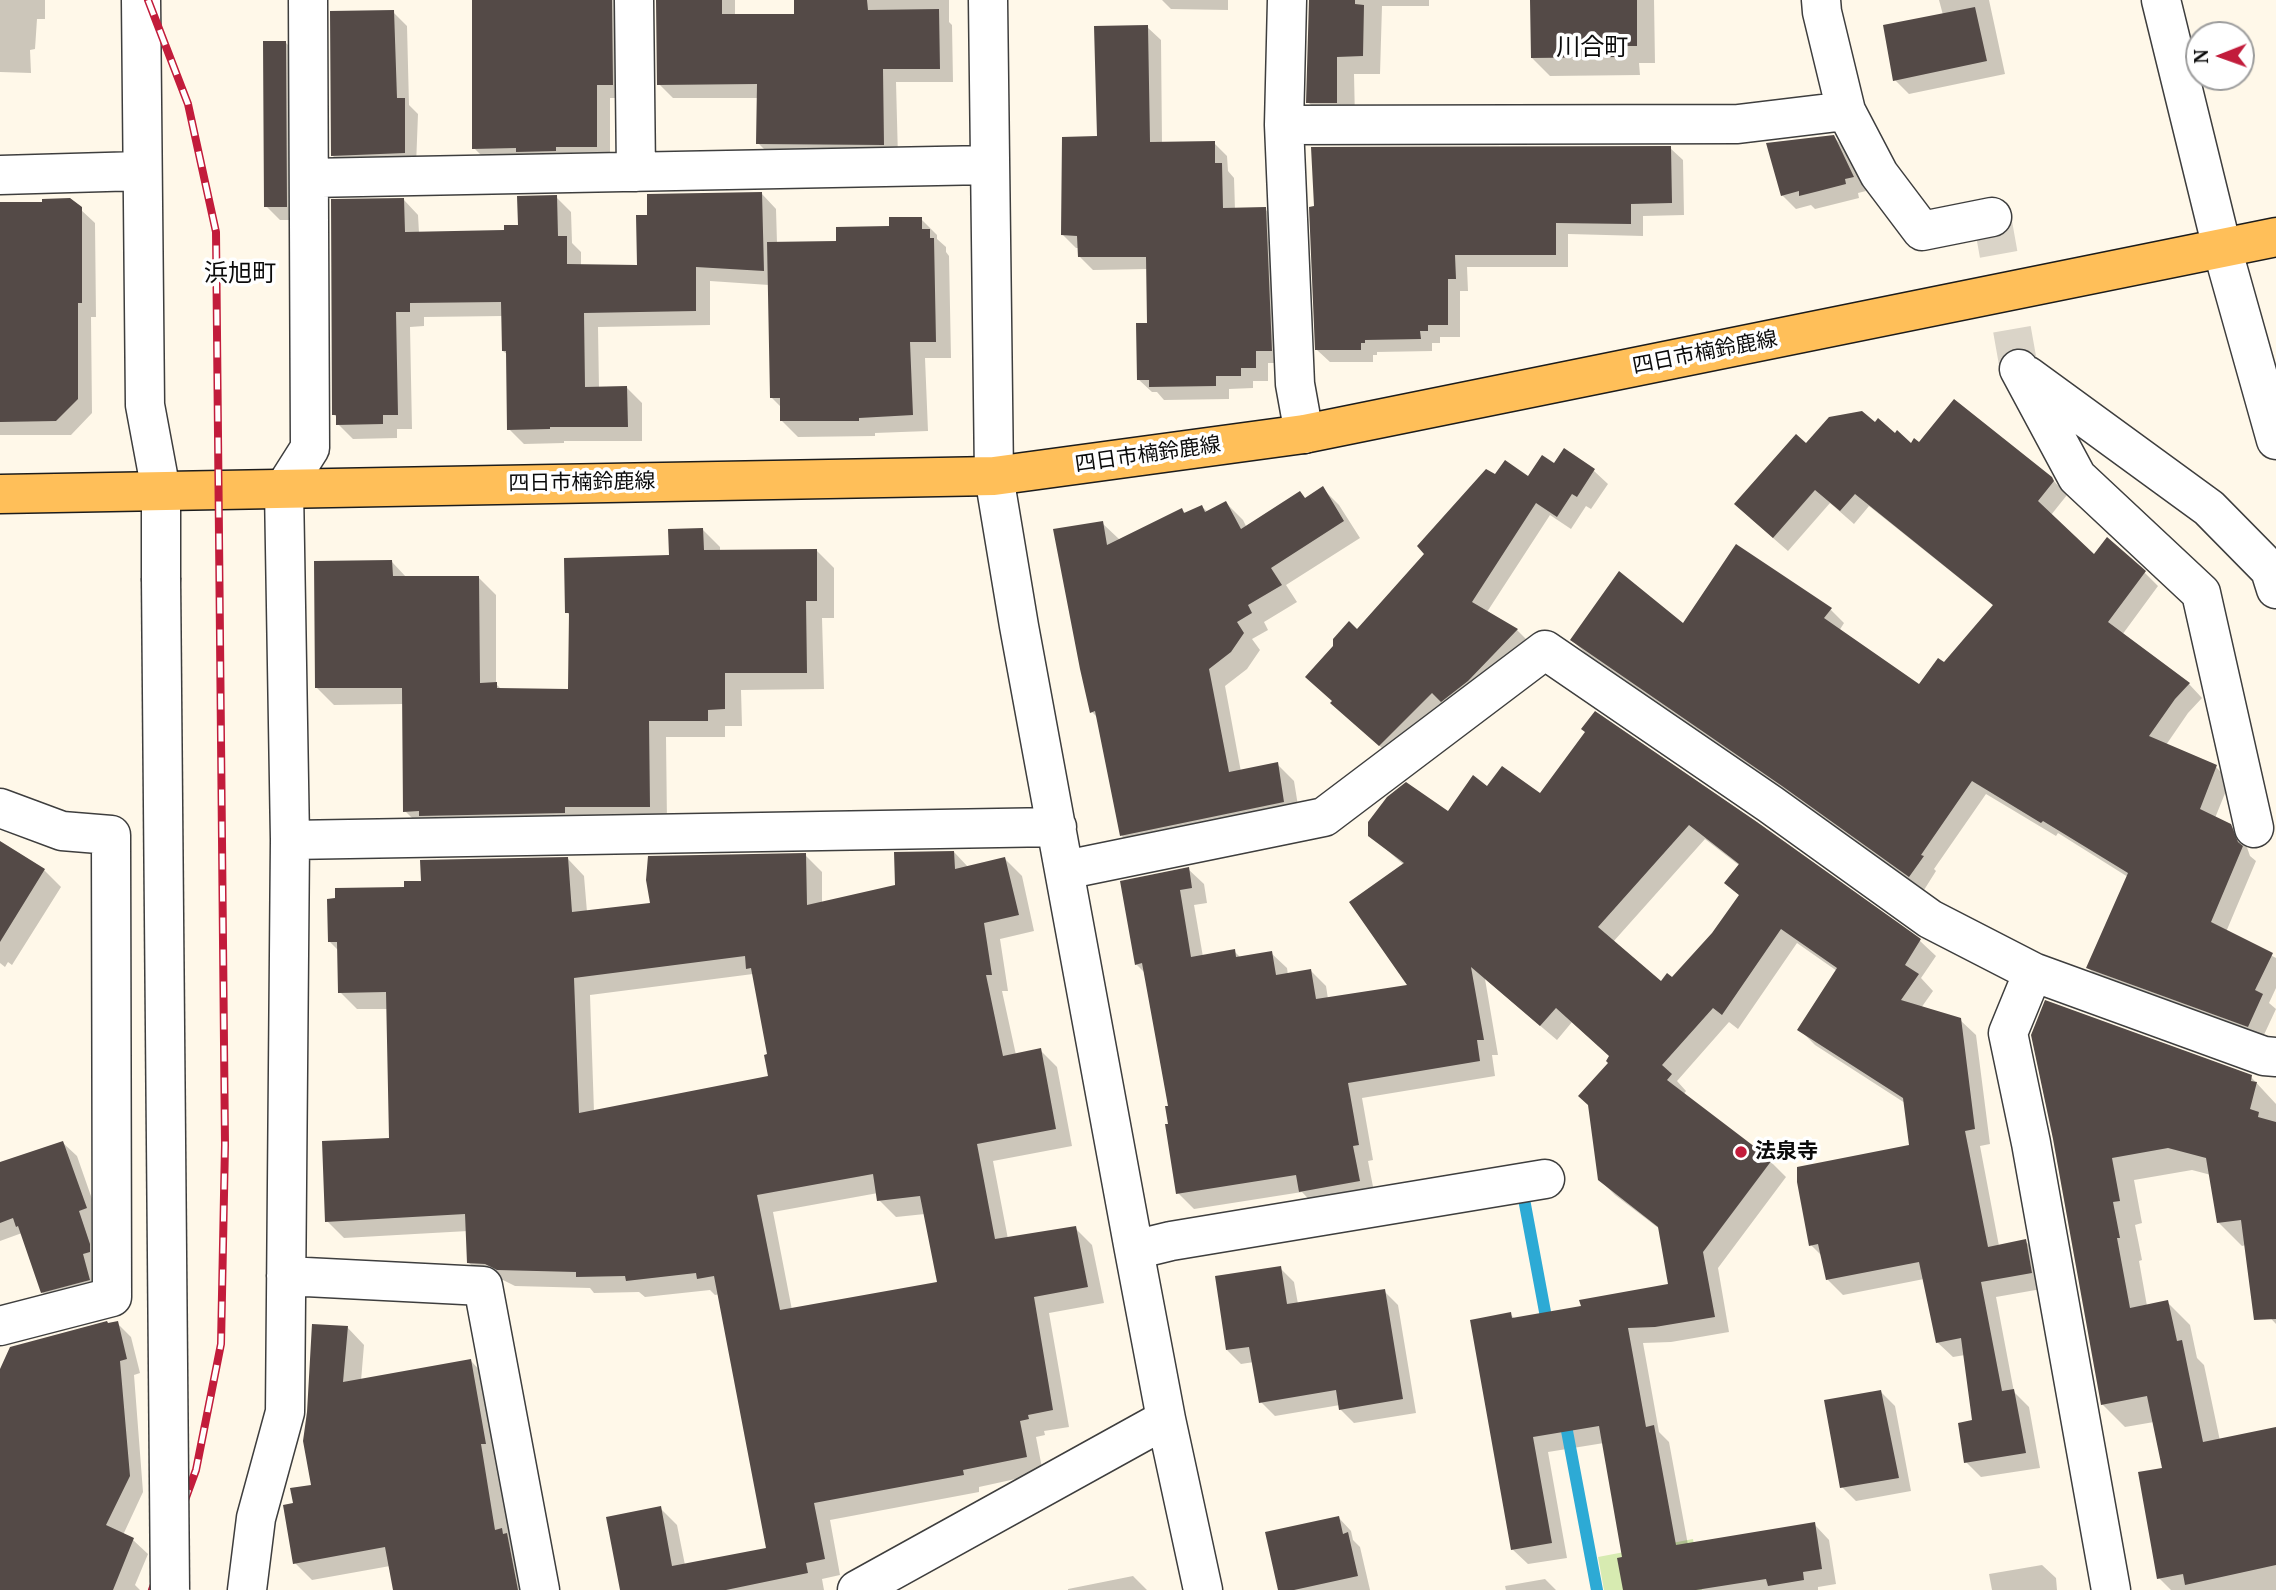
<!DOCTYPE html>
<meta charset="utf-8">
<style>
body{margin:0}
#map{position:relative;width:2276px;height:1590px;overflow:hidden;background:#fff8e9;font-family:"PT Serif",serif}
canvas{display:block}
.north{position:absolute;left:2185px;top:21px;width:70px;height:70px;box-sizing:border-box;background:#fff;border:2px solid #9d9d9d;border-radius:50%;rotate:269deg;font-size:19px;font-weight:700;line-height:28px;text-align:center;color:#0b0b0b}
.north::after{content:'';display:block;margin:auto;width:24px;height:32px;background:#c21c3b;clip-path:polygon(50% 0,100% 100%,50% 72%,0 100%)}
</style>
<div id="map">
<canvas width="2276" height="1590"></canvas>
<div class="north">N</div>
</div>
<script>
const ctx = document.querySelector('canvas').getContext('2d');
ctx.lineJoin = 'round';
function fill(path, color) { ctx.fillStyle = color; ctx.fill(path, 'evenodd'); }
const shape = rows => new Path2D(rows.map(r => 'M' + r).join(''));
function stroke(path, color, width, dash) { ctx.strokeStyle = color; ctx.lineWidth = width; ctx.lineCap = dash ? 'butt' : 'round'; ctx.setLineDash(dash || []); ctx.stroke(path); }
function label(font, color, halo, rows, align = 'center') {
  ctx.font = font + ' "PT Serif","Noto Sans JP",serif'; ctx.lineWidth = 7; ctx.setLineDash([]); ctx.textBaseline = 'middle'; ctx.strokeStyle = halo; ctx.fillStyle = color; for (const [text, x, y, turn = 0] of rows) {
    ctx.save(); ctx.translate(x, y); ctx.rotate((+turn || 0) * Math.PI / 180); ctx.textAlign = isNaN(turn) ? turn : align; if (halo) ctx.strokeText(text, 0, 0); ctx.fillText(text, 0, 0); ctx.restore();
  }
}
const green = shape([
 [1693,1539,1702,1590,1604,1590,1598,1557]
]);
const shadow = shape([
 [0,0,45,0,45,19,37,19,35,49,30,50,31,73,0,72],
 [473,0,631,0,626,98,610,98,610,160,488,162,474,148],
 [658,0,735,0,735,16,796,16,796,0,949,0,949,22,952,25,953,82,896,82,898,158,772,157,758,143,759,98,673,98,659,84],
 [1162,0,1228,0,1228,10,1171,9],
 [1311,0,1429,0,1429,6,1382,6,1380,74,1354,74,1355,120,1326,120,1308,102],
 [1532,0,1654,0,1655,63,1639,63,1640,75,1550,76,1532,58],
 [1939,0,1989,0,2005,74,1909,94,1895,80,1943,15],
 [393,12,407,26,409,105,418,114,416,166,346,169,332,155],
 [1147,27,1161,40,1162,144,1214,143,1227,156,1228,171,1234,178,1235,210,1265,209,1278,222,1284,363,1268,363,1268,381,1253,381,1253,388,1229,389,1229,399,1164,400,1157,392,1152,392,1138,379,1149,324,1148,269,1093,270,1080,257,1079,248,1076,248,1063,235,1099,138],
 [286,43,300,57,300,220,280,220,266,206],
 [1833,136,1847,151,1866,191,1858,193,1859,198,1815,209,1811,205,1796,209,1782,195],
 [1670,148,1683,160,1684,215,1643,216,1643,236,1568,234,1568,267,1467,267,1468,291,1460,291,1460,337,1440,337,1440,343,1432,343,1432,351,1377,352,1377,355,1373,355,1373,362,1330,362,1317,350,1311,208],
 [762,194,776,209,777,243,838,243,921,219,937,235,937,239,946,247,946,252,949,256,951,358,925,358,928,431,875,433,875,436,798,437,782,421,782,408,771,397,769,285,710,281,710,325,598,327,599,389,627,388,642,403,642,441,564,441,564,443,524,444,509,429,508,355,503,351,503,316,424,317,424,326,410,327,412,429,397,429,397,438,353,439,338,424,338,418,333,414,404,200,418,215,419,233,506,232,519,226,556,197,571,212,572,243,581,252,581,266,638,266],
 [0,204,80,209,95,223,96,317,91,317,92,413,71,435,0,435],
 [1920,444,2051,478,2067,495,2051,515,2094,556,2144,572,2158,586,2122,635,2189,684,2202,698,2188,713,2166,745,2216,767,2230,781,2215,818,2230,825,2244,839,2250,856,2256,861,2226,932,2276,958,2276,988,2269,1003,2276,1009,2262,1039,2102,981,2088,968,2128,877,2058,833,2056,836,1986,794,1934,869,1936,871,1924,890,1798,799,1586,654,1572,640,1831,610,1844,623,1839,631,1919,686,1944,665,1994,606,1869,506,1854,524,1830,503,1788,551,1750,518,1807,445],
 [1564,451,1594,471,1608,484,1591,509,1586,506,1571,529,1550,515,1487,612,1517,630,1530,643,1393,758,1346,716,1357,631,1496,477,1528,478,1554,465],
 [1322,488,1339,505,1360,538,1286,585,1297,602,1264,622,1268,630,1252,639,1260,650,1247,669,1225,686,1241,772,1277,764,1294,781,1300,818,1138,852,1122,836,1098,718,1092,712,1102,523,1120,540,1182,510,1186,514,1202,507,1208,512,1226,503,1243,520,1247,528,1306,499],
 [703,530,720,547,720,551,817,551,834,568,834,618,822,618,824,689,741,690,742,726,725,726,725,737,666,737,667,823,422,828,405,811,404,704,334,705,317,688,392,562,407,578,479,578,496,595,496,684,502,690,570,691,570,616,567,612,671,557],
 [1488,789,1756,823,1920,941,1936,956,1921,978,1933,991,1921,1008,1960,1020,1976,1035,1990,1144,1980,1146,1999,1246,2025,1241,2041,1256,2047,1288,1996,1297,2014,1392,2029,1407,2040,1468,1981,1477,1966,1462,1974,1422,1965,1355,1953,1357,1937,1342,1924,1279,1843,1295,1827,1279,1823,1257,1811,1245,1911,1146,1905,1103,1815,1045,1799,1029,1837,971,1797,943,1738,1029,1729,1022,1677,1081,1686,1091,1683,1095,1771,1162,1786,1177,1718,1268,1729,1332,1671,1342,1643,1343,1659,1432,1669,1442,1688,1545,1814,1524,1829,1540,1836,1584,1818,1587,1818,1590,1625,1590,1624,1558,1604,1443,1548,1452,1567,1558,1528,1564,1512,1549,1510,1314,1516,1320,1583,1308,1670,1285,1661,1230,1615,1195,1599,1179,1611,1057,1572,1022,1557,1040,1485,979,1498,1055,1492,1055,1495,1076,1362,1098,1373,1160,1368,1161,1375,1197,1316,1207,1302,1192,1194,1209,1178,1193,1170,1125,1170,1107,1146,974,1136,964,1188,869,1204,884,1207,903,1194,905,1203,957,1234,951,1241,958,1271,953,1287,968,1288,975,1311,971,1326,986,1328,999,1410,986,1404,865,1370,835,1448,814],
 [1705,839,1740,866,1726,883,1740,896,1713,934,1672,979,1661,983,1613,942],
 [0,843,44,870,61,887,12,965,8,962,5,967,0,963],
 [954,852,969,868,1005,859,1022,876,1034,931,1000,939,1008,991,1002,991,1016,1055,1040,1050,1057,1067,1072,1146,993,1161,1008,1239,1075,1228,1092,1245,1104,1303,1049,1313,1069,1427,1044,1431,1045,1435,1036,1437,1043,1473,979,1487,979,1492,830,1520,840,1575,822,1579,824,1590,621,1590,660,1508,677,1525,685,1565,768,1550,720,1294,715,1295,710,1290,645,1297,639,1292,594,1293,590,1288,515,1286,503,1280,486,1279,469,1263,468,1231,344,1238,327,1221,391,1139,388,1009,357,1009,340,992,339,951,330,942,406,889,422,882,568,859,584,876,587,912,652,904,805,855,822,872,822,903,897,887],
 [753,974,769,1056,770,1078,594,1112,590,995],
 [878,1193,879,1200,896,1217,925,1214,939,1283,792,1310,773,1212],
 [2251,1077,2276,1104,2276,1324,2262,1309,2246,1245,2242,1246,2219,1223,2211,1175,2192,1170,2134,1180,2142,1223,2135,1225,2142,1260,2139,1261,2147,1306,2167,1302,2190,1325,2197,1358,2204,1365,2220,1441,2276,1429,2276,1590,2171,1590,2159,1578,2164,1469,2154,1422,2125,1427,2102,1404,2054,1139],
 [63,1143,77,1156,100,1222,92,1225,103,1259,103,1294,56,1306,42,1292,22,1233,0,1241,0,1163],
 [1280,1268,1294,1282,1298,1304,1384,1291,1398,1305,1416,1413,1354,1423,1340,1409,1340,1405,1275,1416,1261,1402,1254,1362,1241,1364,1227,1350],
 [117,1323,131,1337,140,1373,134,1375,143,1492,123,1535,133,1540,148,1554,135,1585,140,1590,0,1590,0,1461,108,1325],
 [347,1327,364,1345,361,1381,471,1361,488,1379,510,1539,524,1553,531,1590,395,1590,390,1566,312,1580,295,1563,295,1505,313,1486],
 [1881,1392,1895,1406,1911,1491,1856,1501,1842,1487],
 [1339,1518,1351,1531,1353,1540,1360,1547,1370,1590,1280,1590],
 [2042,1565,2056,1578,2057,1590,1992,1590,1989,1574],
 [1133,1576,1147,1590,1068,1590,1068,1589],
 [1545,1579,1556,1590,1506,1590,1505,1586]
]);
const stream = shape([
 [1524,1199,1548,1328],
 [1564,1415,1597,1590]
]);
const building = shape([
 [472,0,612,0,613,85,597,85,597,147,556,147,556,151,516,152,516,148,472,149],
 [656,0,722,0,722,14,794,14,794,0,867,0,868,10,939,9,940,69,883,69,884,145,756,144,757,84,657,85],
 [1309,0,1355,0,1355,4,1364,5,1363,56,1337,57,1337,103,1306,103],
 [1530,0,1637,0,1637,46,1622,46,1622,57,1531,58],
 [1975,7,1987,61,1893,81,1883,25],
 [394,10,397,98,405,98,405,153,331,156,330,11],
 [1148,25,1150,142,1215,141,1215,163,1222,163,1223,208,1266,207,1272,351,1256,351,1256,368,1241,368,1241,376,1216,376,1216,386,1149,387,1149,380,1137,380,1136,323,1147,323,1146,257,1078,257,1077,236,1061,235,1062,137,1097,136,1094,26],
 [263,41,286,41,287,207,264,207],
 [1834,135,1854,177,1845,179,1846,184,1819,191,1799,196,1799,191,1781,196,1766,143],
 [1671,146,1672,203,1631,204,1631,224,1556,223,1556,255,1455,255,1456,279,1448,279,1448,325,1428,325,1428,331,1420,331,1421,339,1365,340,1365,343,1361,343,1361,350,1315,350,1309,207,1314,206,1311,147],
 [762,192,764,271,696,267,696,311,584,313,585,387,627,386,628,427,550,427,550,429,507,430,506,351,502,351,501,302,410,303,410,312,396,312,398,415,383,415,383,424,336,425,336,415,332,415,331,199,404,198,405,232,504,230,504,225,518,225,517,196,557,195,558,236,567,236,567,264,637,265,636,215,647,215,647,194],
 [70,198,82,207,82,303,78,303,78,399,56,421,0,422,0,202,42,202,42,199],
 [889,217,922,217,922,229,930,229,930,238,934,238,936,342,910,342,913,415,859,418,859,421,780,421,780,398,770,398,767,242,836,241,836,227,889,226],
 [1954,399,2052,477,2054,481,2038,501,2094,554,2107,537,2146,571,2108,622,2190,683,2175,699,2149,736,2217,765,2200,809,2231,824,2238,842,2243,846,2211,922,2273,953,2255,990,2263,994,2248,1027,2086,968,2128,873,2043,821,2041,823,1972,781,1921,855,1924,856,1909,877,1782,786,1570,640,1619,571,1683,623,1736,544,1832,608,1824,618,1919,684,1938,658,1944,662,1993,605,1855,494,1840,511,1815,490,1773,538,1734,504,1796,434,1806,443,1829,417,1862,411,1875,422,1878,418,1895,433,1897,430,1911,443,1914,438,1919,442],
 [1564,448,1595,469,1577,497,1572,494,1557,517,1536,503,1472,602,1518,629,1468,681,1441,702,1432,693,1379,746,1330,703,1332,701,1305,677,1333,646,1333,639,1349,621,1357,629,1424,554,1417,546,1486,469,1495,474,1505,460,1528,476,1542,455,1554,463],
 [1323,486,1344,521,1271,568,1282,585,1248,605,1252,613,1237,622,1244,633,1231,652,1209,669,1229,772,1278,762,1284,802,1120,836,1095,711,1090,713,1080,669,1053,529,1103,521,1107,545,1182,508,1184,513,1202,505,1205,512,1226,501,1241,529,1300,491,1305,498],
 [703,528,704,550,817,549,817,601,806,601,807,673,725,673,725,709,708,710,708,721,649,721,650,807,565,807,565,813,419,816,419,811,403,812,402,688,315,688,314,561,392,560,393,576,479,576,480,683,497,682,497,688,568,689,569,613,565,613,564,558,669,555,668,529],
 [1595,711,1757,822,1921,939,1905,965,1919,974,1901,1000,1961,1018,1975,1129,1965,1131,1988,1247,2026,1239,2032,1273,1981,1282,2002,1391,2014,1389,2026,1453,1964,1463,1958,1423,1972,1420,1961,1338,1936,1343,1919,1262,1826,1280,1818,1244,1809,1246,1797,1182,1797,1167,1909,1145,1903,1098,1797,1030,1837,968,1781,929,1722,1015,1713,1008,1662,1065,1672,1074,1667,1080,1772,1160,1703,1252,1715,1317,1655,1327,1628,1328,1646,1427,1654,1425,1676,1545,1815,1522,1822,1569,1803,1572,1804,1580,1768,1586,1766,1579,1696,1590,1623,1590,1617,1558,1622,1557,1599,1426,1533,1437,1552,1543,1511,1550,1470,1320,1511,1312,1512,1318,1581,1306,1579,1300,1668,1284,1658,1227,1598,1180,1588,1105,1578,1096,1608,1063,1606,1061,1609,1056,1556,1008,1540,1026,1471,967,1484,1040,1477,1040,1480,1061,1348,1083,1359,1145,1353,1146,1360,1181,1299,1192,1296,1175,1176,1194,1165,1124,1168,1124,1165,1106,1168,1106,1142,963,1135,965,1120,881,1189,867,1192,888,1180,890,1191,957,1235,949,1236,957,1272,951,1276,975,1311,969,1316,999,1407,985,1349,902,1404,863,1368,836,1368,822,1387,797,1406,782,1448,811,1473,775,1487,786,1502,766,1540,793,1585,732,1581,729],
 [1689,825,1739,864,1724,883,1739,895,1712,933,1672,977,1667,973,1661,981,1598,927],
 [0,841,45,869,0,942],
 [954,851,955,869,1005,857,1019,915,984,923,992,975,986,975,1003,1056,1041,1048,1056,1129,977,1144,995,1239,1076,1226,1088,1287,1034,1297,1053,1410,1028,1415,1029,1419,1020,1421,1027,1457,963,1470,964,1475,814,1503,825,1559,806,1563,808,1573,726,1590,620,1590,606,1517,661,1506,672,1566,766,1548,714,1276,697,1279,696,1273,626,1281,625,1276,576,1277,576,1272,497,1270,485,1264,467,1263,465,1214,325,1222,322,1141,389,1138,386,992,338,993,337,942,328,942,327,899,335,898,335,888,404,887,404,881,421,881,420,860,568,857,572,912,650,903,646,880,648,856,806,853,807,905,895,885,894,852],
 [745,956,746,969,751,968,767,1054,764,1055,768,1076,579,1113,574,978],
 [873,1174,877,1201,920,1196,937,1282,780,1310,757,1195],
 [2045,1000,2252,1075,2251,1081,2257,1082,2250,1109,2259,1112,2258,1117,2276,1122,2276,1319,2254,1320,2241,1220,2217,1223,2206,1158,2168,1148,2112,1158,2120,1201,2113,1202,2120,1238,2117,1238,2130,1308,2168,1300,2177,1341,2182,1340,2203,1442,2276,1427,2276,1565,2185,1585,2183,1574,2157,1579,2138,1472,2162,1468,2147,1396,2101,1405,2053,1139,2031,1035],
 [63,1141,87,1208,79,1211,90,1244,90,1252,83,1254,90,1280,41,1293,18,1226,16,1227,13,1218,0,1223,0,1162],
 [1281,1266,1287,1304,1385,1289,1403,1399,1339,1410,1336,1390,1259,1403,1249,1347,1226,1350,1215,1276],
 [107,1321,108,1323,118,1321,127,1359,120,1361,130,1476,106,1525,134,1538,113,1590,0,1590,0,1369,10,1347],
 [312,1324,348,1326,343,1382,471,1359,486,1444,481,1444,495,1530,502,1528,503,1534,507,1533,518,1590,393,1590,385,1547,293,1564,283,1505,293,1503,290,1488,311,1485,303,1441,307,1412],
 [1881,1390,1899,1478,1840,1488,1824,1400],
 [1339,1516,1343,1534,1348,1532,1358,1576,1294,1590,1278,1590,1265,1532]
]);
const minorTunnel = shape([
 [1992,217,2019,369]
]);
const minor = shape([
 [141,0,145,405,161,491,161,578],
 [634,0,636,172],
 [988,0,994,476,1019,626,1134,1250,1166,1419,1203,1590],
 [1821,0,1822,12,1846,111,1879,174,1922,231,1992,217],
 [2161,0,2222,248,2276,440],
 [1284,125,1287,0],
 [0,175,141,171],
 [309,178,989,165],
 [2019,369,2077,477,2201,593,2254,828],
 [2028,376,2209,508,2270,570,2276,589],
 [1304,434,1295,384,1284,125,1738,124,1846,111],
 [0,808,62,831,111,835,112,1297,0,1326],
 [290,840,1057,827],
 [1065,870,1324,817,1545,650,1770,804,1930,919,2033,972,2008,1033,2031,1143,2111,1590],
 [2033,972,2264,1056,2276,1057],
 [1134,1250,1171,1241,1545,1179],
 [286,1276,483,1286,540,1590],
 [247,1590,256,1518,285,1412,290,840,284,489,310,448,308,0],
 [857,1590,1166,1419]
]);
const major = shape([
 [0,494,994,476,1304,434,2276,237]
]);
const rail = shape([
 [148,0,188,104,216,232,225,1145,221,1344,196,1470,152,1590]
]);
const minorBridge = shape([
 [161,578,170,1590]
]);
const markers = [
 [1741,1152,7,"#c21c3b"]
];
const streetNames = [
 ["四日市楠鈴鹿線",1705,353,-11],
 ["四日市楠鈴鹿線",1148,455,-8],
 ["四日市楠鈴鹿線",582,483,-1]
];
const poiNames = [
 ["法泉寺",1755,1152]
];
const quarterNames = [
 ["川合町",1592,48],
 ["浜旭町",240,274]
];
fill(green, '#d7ebb1');
fill(shadow, '#0003');
stroke(stream, '#2daad5', 12);
fill(building, '#544a47');
stroke(minorTunnel, '#dad4c8', 38, [38, 19]);
stroke(minor, '#3e3e3e', 41);
stroke(major, '#1c1c1c', 41);
stroke(minor, '#fff', 38);
stroke(major, '#ffbf59', 38);
stroke(rail, '#c21c3b', 8);
stroke(rail, '#fff', 5, [16]);
stroke(minorBridge, '#3e3e3e', 41, []);
stroke(minorBridge, '#fff', 38);
for (const [x, y, r, color] of markers) { const dot = new Path2D(); dot.arc(x, y, r, 0, 2 * Math.PI); ctx.fillStyle = color; ctx.fill(dot); stroke(dot, '#fff', 2.5); }
label('21px', '#0b0b0b', '#fff', streetNames);
label('bold 21px', '#0b0b0b', '#fff', poiNames, 'left');
label('24px', '#0b0b0b', '#fff', quarterNames);
</script>
